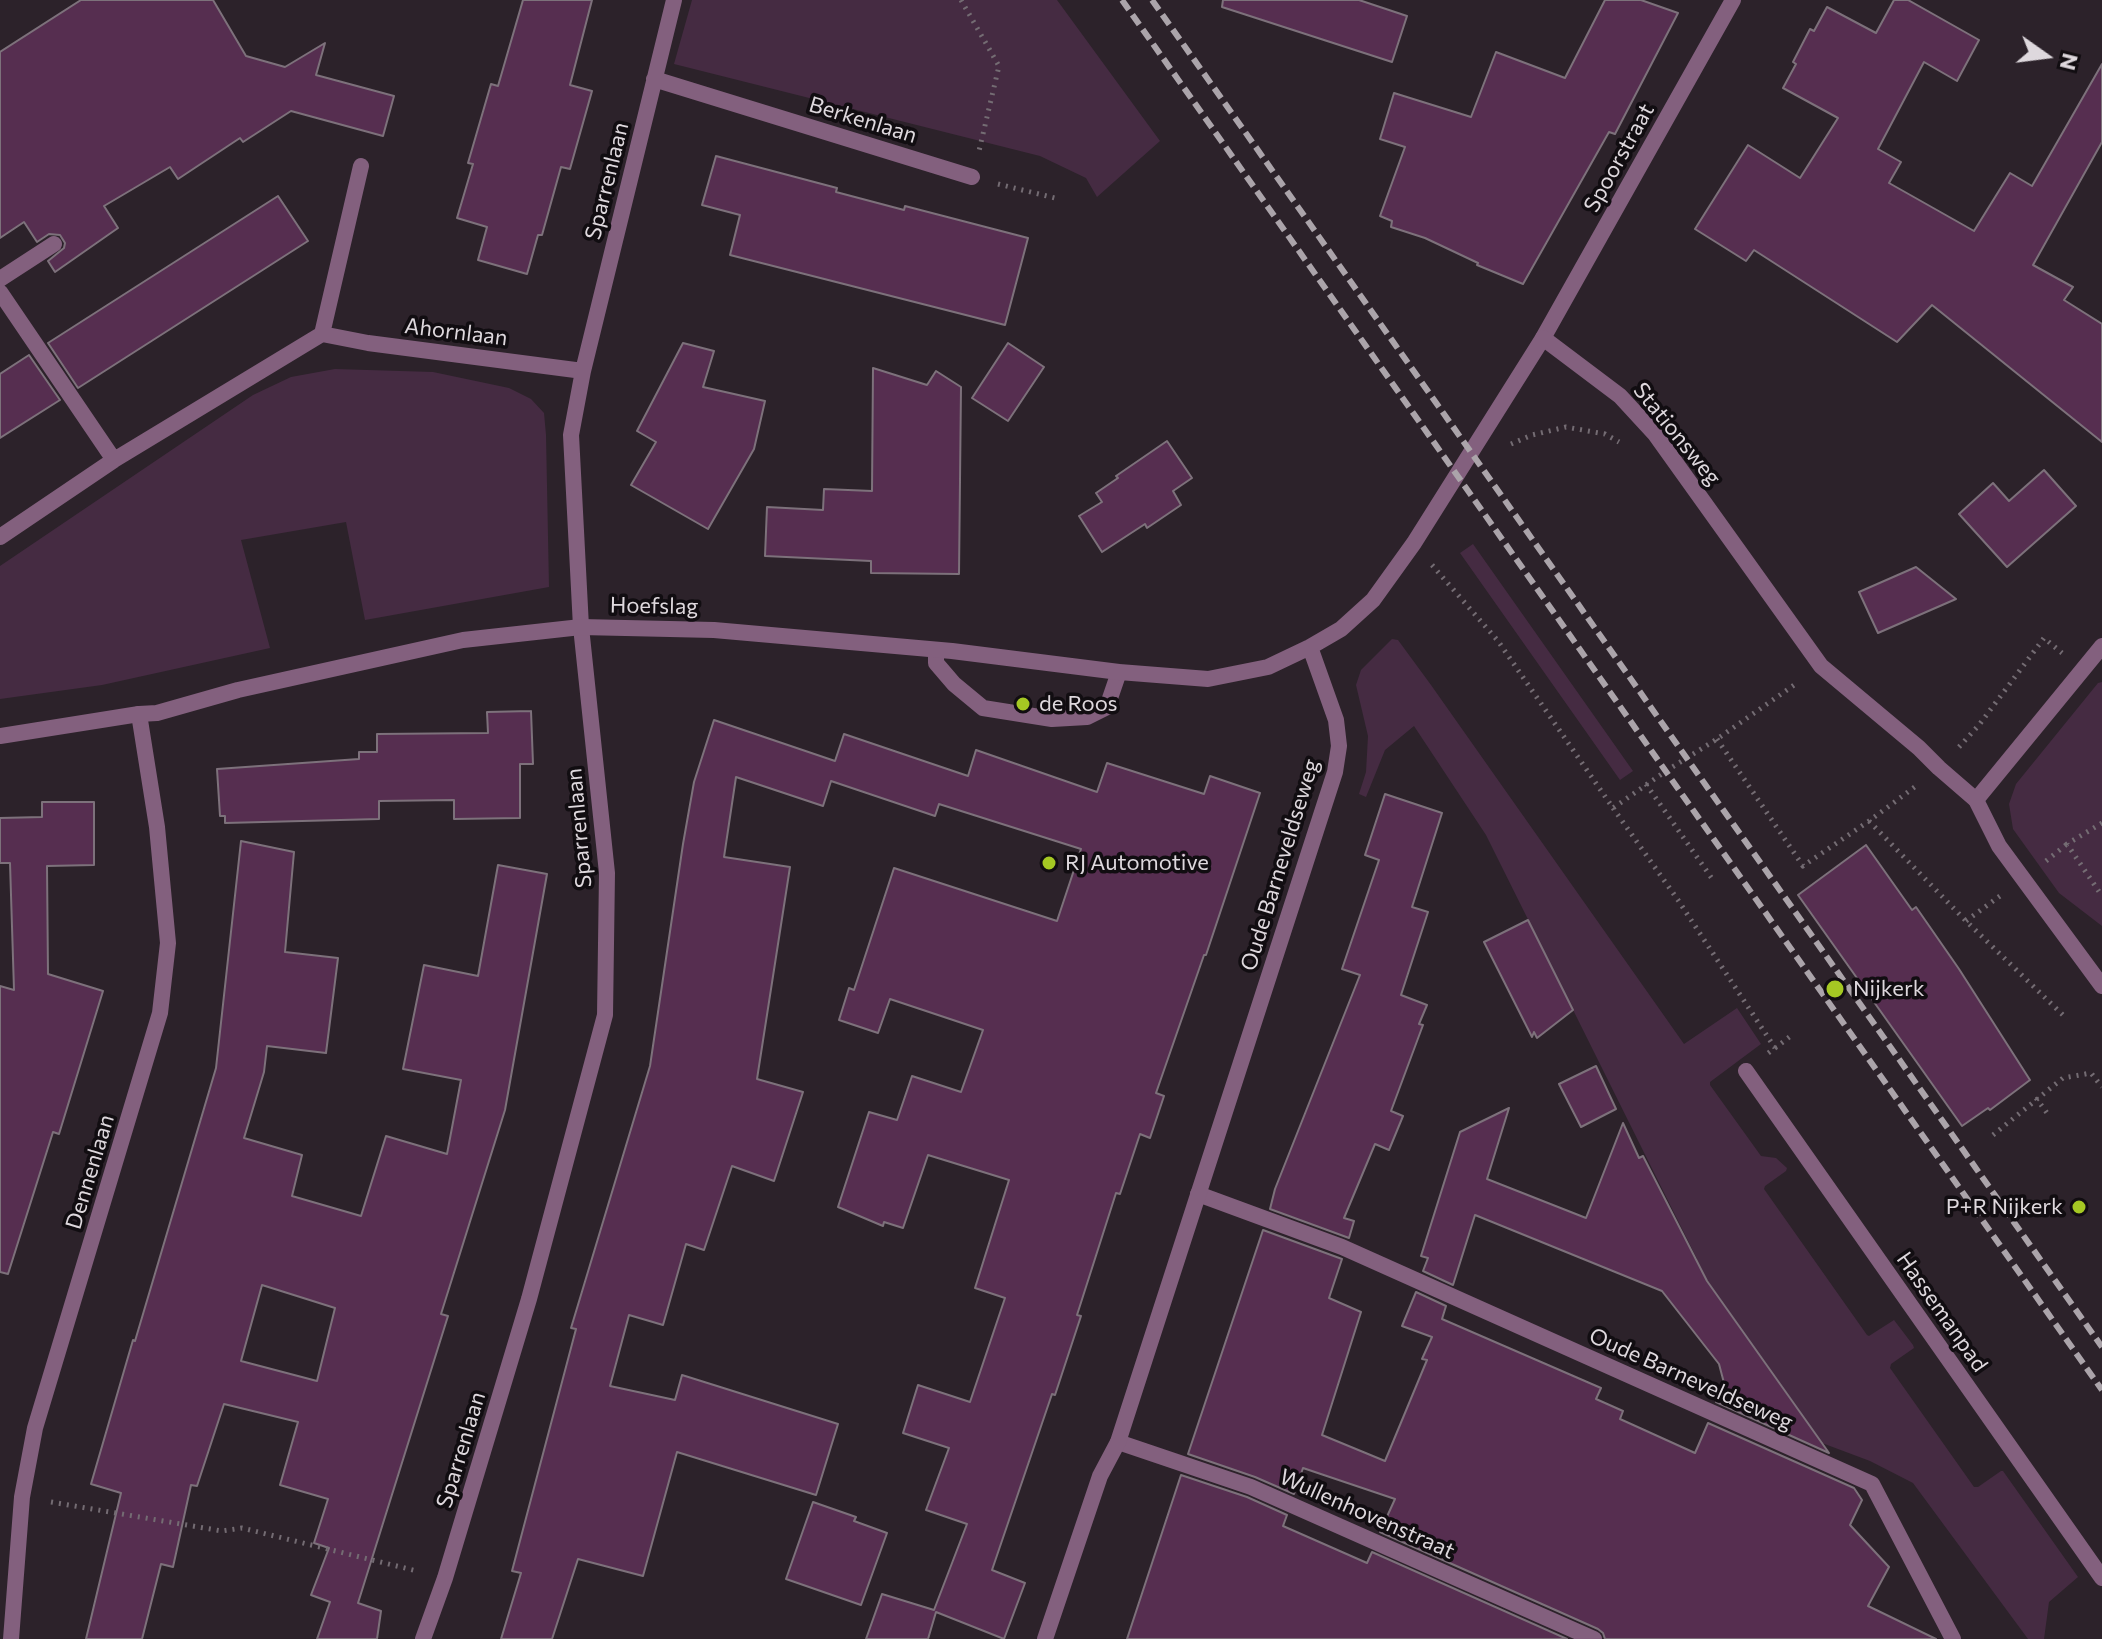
<!DOCTYPE html>
<style>
body{margin:0}
#map{position:relative;width:2102px;height:1639px;overflow:hidden;background:#2c222a;font-family:Commissioner,sans-serif}
canvas{display:block}
.north{position:absolute;left:2006px;top:16px;width:80px;height:80px;-webkit-text-stroke:6px #110d11;paint-order:stroke;rotate:104deg;font-size:22px;font-weight:700;line-height:32px;text-align:center;color:#ded8dd}
.north::after{content:'';display:block;margin:auto;width:28px;height:36px;background:#ded8dd;clip-path:polygon(50% 0,100% 100%,50% 72%,0 100%)}
</style>
<div id="map">
<canvas width="2102" height="1639"></canvas>
<div class="north">N</div>
</div>
<script>
const ctx = document.querySelector('canvas').getContext('2d');
ctx.lineJoin = 'round';
function fill(path, color) { ctx.fillStyle = color; ctx.fill(path, 'evenodd'); }
const shape = rows => new Path2D(rows.map(r => 'M' + r).join(''));
function stroke(path, color, width, dash) { ctx.strokeStyle = color; ctx.lineWidth = width; ctx.lineCap = dash ? 'butt' : 'round'; ctx.setLineDash(dash || []); ctx.stroke(path); }
function label(font, color, halo, rows, align = 'center') {
  ctx.font = font + ' Commissioner,sans-serif'; ctx.lineWidth = 7; ctx.setLineDash([]); ctx.textBaseline = 'middle'; ctx.strokeStyle = halo; ctx.fillStyle = color; for (const [text, x, y, turn = 0] of rows) {
    ctx.save(); ctx.translate(x, y); ctx.rotate((+turn || 0) * Math.PI / 180); ctx.textAlign = isNaN(turn) ? turn : align; if (halo) ctx.strokeText(text, 0, 0); ctx.fillText(text, 0, 0); ctx.restore();
  }
}
const green = shape([
 [692,0,1057,0,1160,141,1097,197,1086,178,1040,156,674,64],
 [335,369,433,372,509,388,531,399,544,413,546,435,549,587,365,620,346,522,241,540,270,648,102,685,0,699,0,566,253,395,291,377],
 [1473,544,1633,771,1620,780,1460,553],
 [1392,639,1398,640,1431,685,1684,1044,1737,1008,1761,1044,1710,1082,1710,1085,1761,1156,1776,1158,1787,1168,1786,1171,1765,1186,1764,1189,1867,1335,1869,1336,1894,1320,1913,1345,1914,1348,1891,1364,1890,1368,1974,1487,1978,1487,2001,1471,2003,1471,2078,1577,2049,1602,2044,1639,2028,1639,1913,1483,1870,1461,1822,1443,1694,1262,1697,1259,1486,835,1414,726,1385,750,1366,797,1359,794,1366,772,1368,736,1356,685,1361,670],
 [2102,682,2102,926,2059,893,2013,829,2009,804,2016,784,2098,683]
]);
const building = shape([
 [81,0,213,0,246,56,285,67,325,43,316,75,394,96,383,136,291,111,243,142,240,138,178,179,170,167,104,206,118,228,55,272,48,261,64,248,65,243,60,235,49,234,37,242,24,222,0,238,0,52,81,0],
 [523,0,592,0,570,85,592,91,570,169,561,167,542,235,538,235,527,274,478,260,487,227,457,218,473,164,468,163,491,84,498,86,523,0],
 [1223,0,1359,0,1407,16,1392,62,1222,7,1223,0],
 [1605,0,1641,0,1678,13,1615,134,1609,132,1523,284,1477,265,1478,263,1425,238,1391,227,1392,221,1380,216,1405,147,1380,139,1394,93,1471,117,1496,52,1565,78,1605,0],
 [1894,0,1908,0,1979,40,1957,81,1924,62,1878,149,1901,162,1889,183,1974,231,2010,173,2032,186,2102,64,2102,142,2033,265,2073,287,2064,300,2102,324,2102,442,1932,305,1897,342,1754,250,1746,261,1695,229,1748,145,1800,178,1838,118,1783,88,1796,64,1793,62,1810,29,1814,31,1827,7,1876,33,1894,0],
 [716,156,837,188,836,192,904,210,905,206,1028,238,1005,325,730,255,740,215,702,205,716,156],
 [278,196,308,241,78,388,48,343,278,196],
 [683,343,714,351,703,387,765,401,754,449,708,529,631,485,656,442,637,431,683,343],
 [1008,343,1044,367,1008,421,972,398,1008,343],
 [29,355,60,400,0,438,0,374,29,355],
 [873,368,927,385,936,371,961,387,959,574,871,573,871,561,765,556,767,507,823,510,824,489,872,491,873,368],
 [1167,441,1192,478,1173,491,1181,505,1147,528,1145,524,1102,552,1079,516,1102,502,1096,493,1118,478,1116,476,1167,441],
 [2044,470,2076,506,2007,567,1959,514,1993,483,2009,501,2044,470],
 [1916,567,1956,599,1878,633,1859,592,1916,567],
 [531,711,533,764,520,764,520,818,454,819,454,800,379,801,379,819,225,823,225,816,220,816,217,769,359,759,359,752,377,752,377,734,488,733,487,712,531,711],
 [714,720,835,761,844,734,968,776,976,750,1097,792,1107,763,1204,794,1210,776,1260,793,1206,955,1204,955,1156,1093,1164,1096,1150,1138,1140,1134,1120,1194,1116,1193,1077,1315,1081,1316,1055,1395,1052,1394,992,1570,1025,1583,1004,1639,936,1612,928,1639,866,1639,882,1594,934,1610,967,1524,926,1510,949,1448,903,1433,918,1385,970,1402,1005,1298,975,1288,1009,1180,928,1155,903,1228,884,1222,883,1226,838,1207,869,1112,897,1120,912,1076,961,1092,983,1030,890,999,878,1033,839,1020,849,988,854,990,894,868,1057,921,1081,849,939,804,935,816,831,781,823,806,736,777,724,857,790,867,757,1079,803,1092,774,1181,732,1166,704,1250,686,1244,663,1325,629,1315,610,1386,675,1400,682,1375,838,1424,816,1495,677,1452,643,1576,578,1559,552,1639,501,1639,521,1573,512,1571,576,1329,571,1328,650,1066,683,844,694,782,714,720],
 [1385,794,1442,813,1412,907,1428,912,1401,995,1427,1005,1419,1024,1423,1025,1391,1111,1403,1116,1389,1150,1375,1144,1344,1218,1354,1221,1349,1238,1270,1209,1275,1189,1360,975,1342,969,1379,860,1365,855,1385,794],
 [42,802,94,802,94,865,47,866,48,974,103,991,59,1134,53,1132,8,1274,0,1272,0,986,14,990,10,863,0,863,0,818,42,817,42,802],
 [241,841,294,852,285,952,338,958,326,1053,267,1046,264,1072,244,1138,302,1155,292,1196,361,1216,386,1136,447,1154,461,1080,403,1069,424,965,478,976,498,865,547,874,505,1110,441,1314,448,1316,358,1603,381,1611,377,1639,317,1639,330,1602,311,1595,329,1548,314,1543,328,1499,280,1485,298,1422,224,1404,197,1486,191,1485,173,1567,161,1564,142,1639,86,1639,121,1493,91,1484,133,1340,135,1341,216,1068,241,841],
 [262,1285,335,1308,317,1381,241,1361,262,1285],
 [1866,845,1912,910,1916,907,1959,969,2030,1080,1990,1110,1988,1108,1962,1126,1798,895,1866,845],
 [1528,920,1573,1010,1537,1038,1534,1032,1532,1037,1484,942,1528,920],
 [1596,1066,1616,1109,1581,1127,1559,1084,1596,1066],
 [1509,1108,1487,1179,1586,1218,1623,1123,1639,1158,1643,1156,1707,1281,1829,1453,1716,1402,1724,1383,1719,1364,1662,1291,1475,1215,1453,1285,1423,1271,1428,1258,1421,1256,1460,1132,1509,1108],
 [1263,1230,1342,1259,1329,1298,1361,1312,1322,1435,1385,1461,1427,1360,1422,1359,1432,1337,1402,1326,1416,1292,1446,1306,1442,1319,1601,1388,1596,1399,1623,1411,1620,1419,1695,1453,1708,1423,1854,1488,1862,1500,1850,1525,1889,1567,1868,1606,1936,1639,1605,1639,1603,1633,1598,1629,1380,1532,1395,1499,1303,1468,1294,1494,1255,1477,1188,1454,1263,1230],
 [1181,1475,1247,1497,1287,1515,1283,1526,1367,1563,1372,1552,1567,1639,1127,1639,1181,1475],
 [813,1502,856,1517,854,1521,887,1533,861,1605,786,1579,813,1502]
]);
const path = shape([
 [961,0,999,66,979,151],
 [998,184,1059,199],
 [1511,444,1532,435,1566,427,1605,434,1619,442],
 [1432,565,1498,641,1613,808,1666,771,1717,739,1797,683],
 [1717,739,1803,866,1869,821,1916,786],
 [1959,747,1979,725,2044,638,2062,653],
 [1646,784,1713,880],
 [1613,808,1678,900,1775,1048,1767,1054],
 [1869,821,1966,921,2067,1019],
 [2102,823,2067,844,2102,896],
 [2046,861,2067,844],
 [1966,921,2000,896],
 [1775,1048,1792,1035],
 [2036,1098,2050,1117],
 [1993,1135,2063,1078,2091,1073,2102,1087],
 [51,1502,222,1531,242,1528,417,1571]
]);
const service = shape([
 [936,650,936,663,954,684,983,708,1052,719,1087,717,1107,707,1119,672]
]);
const minor = shape([
 [654,79,972,177],
 [0,279,54,244],
 [0,292,114,460],
 [322,334,361,166],
 [1543,338,1733,0],
 [0,537,114,460,322,334,368,343,583,371],
 [1976,800,2102,646],
 [1746,1071,2102,1578],
 [1198,1194,1342,1247,1872,1484,1953,1639],
 [1118,1442,1251,1487,1594,1639],
 [11,1639,22,1497,35,1428,160,1013,168,943,157,827,139,714],
 [423,1639,445,1578,529,1299,605,1015,607,873,581,627,571,435,583,371,674,0]
]);
const tertiary = shape([
 [0,736,139,714,157,713,238,690,463,640,581,627,714,630,952,651,1119,672,1208,679,1268,667,1310,647,1341,629,1373,600,1414,543,1543,338,1620,396,1655,434,1821,666,1919,748,1939,768,1976,800,1999,846,2102,986],
 [1045,1639,1100,1476,1118,1442,1335,772,1339,746,1336,720,1310,647]
]);
const rail = shape([
 [1122,0,2102,1390],
 [1152,0,2102,1347]
]);
const markers = [
 [1023,704,8,"#a5c823"],
 [1049,863,8,"#a5c823"],
 [1835,989,10,"#a5c823"],
 [2079,1207,8,"#a5c823"]
];
const streetNames = [
 ["Berkenlaan",863,120,17],
 ["Spoorstraat",1619,158,-61],
 ["Sparrenlaan",607,181,-76],
 ["Ahornlaan",456,332,7],
 ["Stationsweg",1677,434,51],
 ["Hoefslag",654,606,1],
 ["Sparrenlaan",579,828,-95],
 ["Oude Barneveldseweg",1280,865,-73],
 ["Dennenlaan",90,1172,-73],
 ["Hassemanpad",1942,1312,55],
 ["Oude Barneveldseweg",1691,1379,24],
 ["Sparrenlaan",461,1450,-73],
 ["Wullenhovenstraat",1367,1514,24]
];
const poiNames = [
 ["de Roos",1039,704],
 ["RJ Automotive",1065,863],
 ["Nijkerk",1853,989],
 ["P+R Nijkerk",2063,1207,"right"]
];
fill(green, '#452b42');
fill(building, '#562e50');
stroke(building, '#7d717b', 2);
stroke(path, '#746c73', 5, [2, 6]);
stroke(service, '#83607e', 16);
stroke(minor, '#83607e', 16);
stroke(tertiary, '#83607e', 16);
stroke(rail, '#aba4aa', 6, [12, 6]);
for (const [x, y, r, color] of markers) { const dot = new Path2D(); dot.arc(x, y, r, 0, 2 * Math.PI); ctx.fillStyle = color; ctx.fill(dot); stroke(dot, '#110d11', 3); }
label('22px', '#ded8dd', '#110d11', streetNames);
label('22px', '#ded8dd', '#110d11', poiNames, 'left');
</script>
